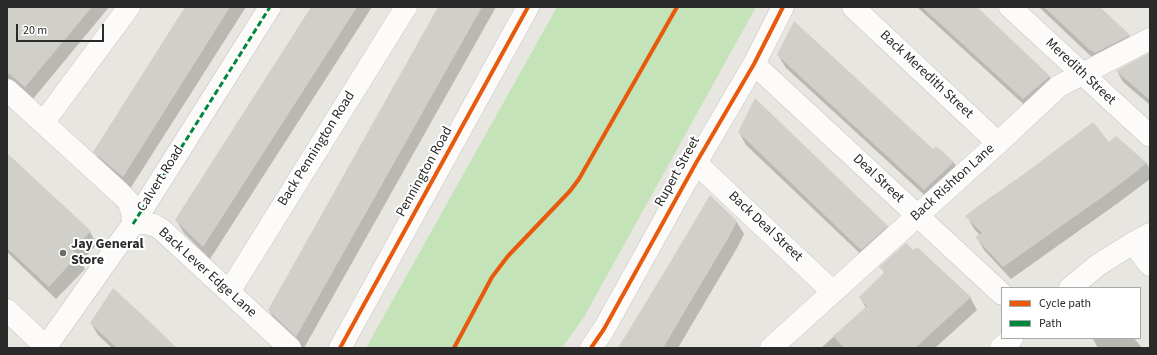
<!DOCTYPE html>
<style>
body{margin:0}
#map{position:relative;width:1157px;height:355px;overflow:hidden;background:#e8e6e0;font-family:"Source Sans 3",sans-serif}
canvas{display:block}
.frame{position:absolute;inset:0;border:8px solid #2a2a2a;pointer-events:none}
.legend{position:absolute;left:1001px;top:287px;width:140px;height:52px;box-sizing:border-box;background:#fff;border:1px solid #aaa;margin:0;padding:5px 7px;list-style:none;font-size:12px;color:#2a2a2a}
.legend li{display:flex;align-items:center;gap:8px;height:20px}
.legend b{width:20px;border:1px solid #aaa}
.scale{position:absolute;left:16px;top:24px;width:88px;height:18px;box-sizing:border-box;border:2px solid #2a2a2a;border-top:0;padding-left:5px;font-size:12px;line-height:14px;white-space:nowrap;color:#2a2a2a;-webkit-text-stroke:3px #fff;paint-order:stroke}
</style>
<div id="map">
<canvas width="1157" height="355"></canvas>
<div class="frame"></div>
<ul class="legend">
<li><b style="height:5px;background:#e8590c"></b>Cycle path</li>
<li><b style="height:5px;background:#00873e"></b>Path</li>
</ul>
<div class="scale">20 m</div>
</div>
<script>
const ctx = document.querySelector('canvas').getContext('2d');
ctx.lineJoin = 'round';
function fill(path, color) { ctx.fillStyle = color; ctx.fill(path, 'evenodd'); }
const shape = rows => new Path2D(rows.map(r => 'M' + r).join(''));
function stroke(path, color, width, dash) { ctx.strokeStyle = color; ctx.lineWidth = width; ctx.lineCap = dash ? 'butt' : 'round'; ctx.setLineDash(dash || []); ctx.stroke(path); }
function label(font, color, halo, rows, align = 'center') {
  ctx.font = font + ' "Source Sans 3",sans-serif'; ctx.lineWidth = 4; ctx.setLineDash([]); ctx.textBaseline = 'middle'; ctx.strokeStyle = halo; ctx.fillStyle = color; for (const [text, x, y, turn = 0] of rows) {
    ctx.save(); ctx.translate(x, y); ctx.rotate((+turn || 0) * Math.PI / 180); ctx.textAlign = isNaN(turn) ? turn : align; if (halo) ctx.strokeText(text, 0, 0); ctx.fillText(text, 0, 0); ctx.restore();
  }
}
const green = shape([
 [557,7,756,7,584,317,562,348,366,348]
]);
const shadow = shape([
 [12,7,109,7,33,99,7,78,7,14],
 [187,7,246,7,130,189,102,165,95,152],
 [313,7,372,7,210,259,184,233,176,220],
 [439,7,496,7,304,348,303,348,276,323,269,310],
 [917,7,975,7,1049,76,1056,89,1031,111],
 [1039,7,1098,7,1129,36,1136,48,1098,63],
 [778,55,933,150,936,147,954,163,961,175,932,202,786,68],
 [1150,56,1150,105,1123,82,1117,71],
 [739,132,887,226,894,239,869,262,746,145],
 [1116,137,1147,164,1150,170,1150,179,1118,203,1011,279,984,250,977,238,980,235,974,229,967,216,1109,143],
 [7,154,90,232,97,244,81,262,85,269,56,299,7,252],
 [736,221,744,234,737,248,678,348,619,348],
 [881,267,970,297,977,310,935,348,821,348,866,308,860,297,885,274],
 [91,323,175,348,112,348,98,335],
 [1094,338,1134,338,1142,348,1098,348,1093,339]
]);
const building = shape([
 [7,7,92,7,25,87,7,72],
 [185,7,230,7,123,177,93,152],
 [311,7,357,7,203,247,175,220],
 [438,7,482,7,296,337,268,310],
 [922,7,977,7,1050,76,1023,99],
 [1044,7,1100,7,1130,35,1095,53,1091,50,1090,50],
 [794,21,933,149,936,146,954,162,924,190,777,55],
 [1149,53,1150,54,1150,100,1116,71],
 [755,98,888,226,861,250,738,132],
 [1093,122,1109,142,1116,136,1147,163,1111,191,1003,267,975,237,982,233,965,216,981,204,1024,174],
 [7,153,91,231,73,250,78,255,49,287,7,248],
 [710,195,737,221,730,235,663,348,618,348,668,266],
 [906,243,913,250,917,247,971,297,915,348,844,348,833,336,867,306,859,297,885,272,879,267],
 [113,288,150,322,177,348,117,348,90,323]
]);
const minor = shape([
 [853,7,998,143],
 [1010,7,1150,136],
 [754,64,1002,294],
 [7,90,119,192,128,201,132,211,133,224],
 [43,123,129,7],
 [696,163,833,292],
 [133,224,144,223,154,225,162,230,290,348],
 [1133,243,1150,265],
 [1070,288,1098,265,1133,243,1150,234],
 [229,292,406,7],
 [7,310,47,348],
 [45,348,133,224,270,7],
 [340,348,528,7],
 [591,348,604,329,696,163,754,64,783,7],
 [771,348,998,143,1059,86,1150,39],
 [1001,348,1012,338]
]);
const quiet = shape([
 [133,224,270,7]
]);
const cycleway = shape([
 [340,348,528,7],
 [454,348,492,277,508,256,570,191,579,179,677,7],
 [591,348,604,329,696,163,754,64,783,7]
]);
const markers = [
 [63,253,4,"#6c6c6a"]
];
const streetNames = [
 ["Meredith Street",1080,72,43],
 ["Back Meredith Street",926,75,43],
 ["Back Pennington Road",317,149,-58],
 ["Pennington Road",425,172,-61],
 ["Rupert Street",678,172,-61],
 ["Calvert Road",161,179,-58],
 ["Deal Street",878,179,43],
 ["Back Rishton Lane",953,183,-42],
 ["Back Deal Street",765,227,43],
 ["Back Lever Edge Lane",207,273,42]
];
const poiNames = [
 ["Jay General",71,245],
 ["Store",71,261]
];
fill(green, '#c4e3b9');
fill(shadow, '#0003');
fill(building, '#d1cfca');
stroke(minor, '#c6c5c5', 23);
stroke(minor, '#fcfbfa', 22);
stroke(quiet, '#00873e', 3, [6, 3]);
stroke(cycleway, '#e8590c', 4);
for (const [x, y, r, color] of markers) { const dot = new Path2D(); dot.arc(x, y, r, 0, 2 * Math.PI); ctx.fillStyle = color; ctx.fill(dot); stroke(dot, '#fff', 1.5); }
label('14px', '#2a2a2a', '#fff', streetNames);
label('bold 14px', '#2a2a2a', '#fff', poiNames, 'left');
</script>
